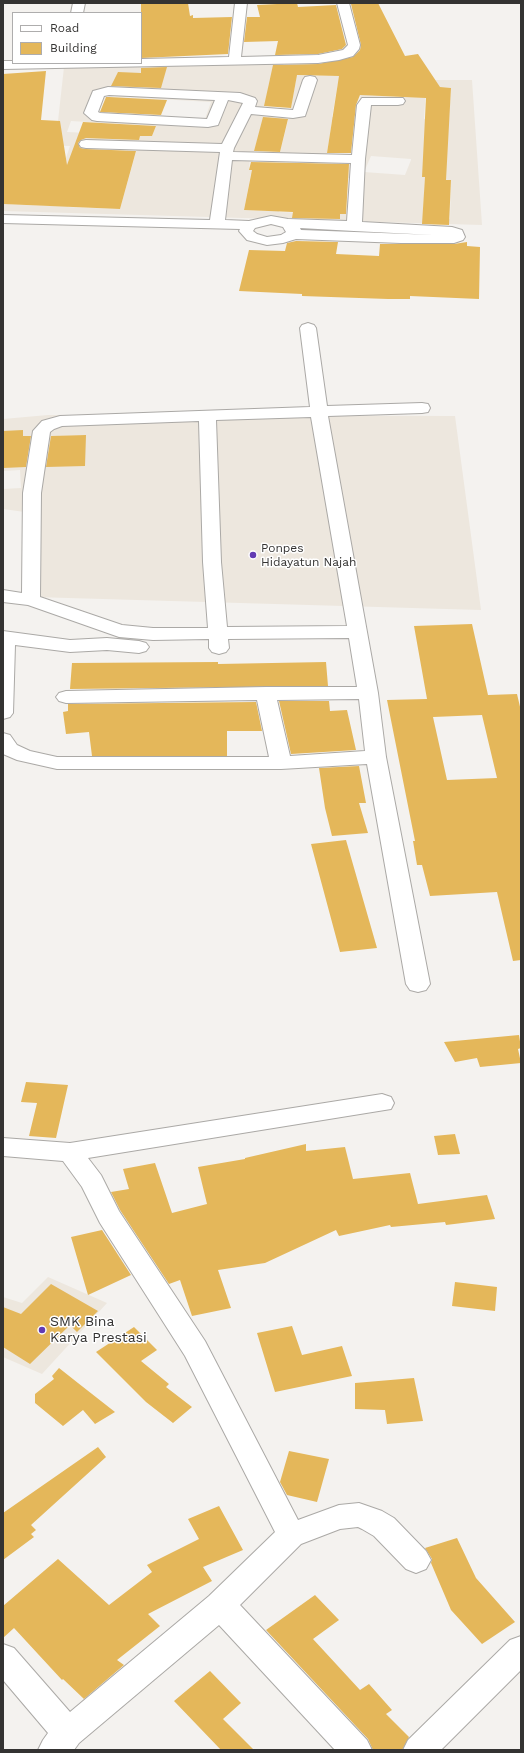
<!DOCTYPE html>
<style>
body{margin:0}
#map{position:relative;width:524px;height:1753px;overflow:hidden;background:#f4f2ef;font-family:"Work Sans",sans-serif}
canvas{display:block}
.frame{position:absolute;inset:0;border:4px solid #343332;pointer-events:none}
.legend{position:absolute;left:12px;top:12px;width:130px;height:52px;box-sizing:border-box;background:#fff;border:1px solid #aeadad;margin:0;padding:5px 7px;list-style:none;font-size:12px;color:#343332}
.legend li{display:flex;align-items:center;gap:8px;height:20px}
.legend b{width:20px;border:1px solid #aeadad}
</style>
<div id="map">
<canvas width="524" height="1753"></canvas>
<div class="frame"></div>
<ul class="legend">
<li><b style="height:5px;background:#fff"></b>Road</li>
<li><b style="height:11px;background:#e4b75a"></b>Building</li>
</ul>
</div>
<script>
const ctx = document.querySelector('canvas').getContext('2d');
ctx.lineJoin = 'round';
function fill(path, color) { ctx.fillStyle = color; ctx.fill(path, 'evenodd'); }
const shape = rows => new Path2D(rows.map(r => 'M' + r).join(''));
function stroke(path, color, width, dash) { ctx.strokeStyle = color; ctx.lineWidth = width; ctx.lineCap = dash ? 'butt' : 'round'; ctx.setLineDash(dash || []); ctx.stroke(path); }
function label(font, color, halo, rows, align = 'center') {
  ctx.font = font + ' "Work Sans",sans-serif'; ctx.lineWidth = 3; ctx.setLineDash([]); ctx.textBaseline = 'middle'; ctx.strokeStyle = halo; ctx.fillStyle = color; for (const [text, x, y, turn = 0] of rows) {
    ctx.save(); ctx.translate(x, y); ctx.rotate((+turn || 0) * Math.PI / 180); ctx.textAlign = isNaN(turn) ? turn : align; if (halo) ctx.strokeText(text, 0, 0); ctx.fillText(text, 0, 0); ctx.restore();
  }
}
const built = shape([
 [365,60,372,80,472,80,482,225,3,211,3,204,50,206,70,146,3,144,56,139,64,67],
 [283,62,349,63,349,76,282,75],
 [270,79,296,80,290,111,264,110],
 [338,83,362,84,357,118,332,117],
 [403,83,401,97,365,95],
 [426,87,451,88,449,120,424,119],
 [106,96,211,102,205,119,98,113],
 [263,119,288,120,279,156,253,155],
 [71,121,156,126,152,136,67,132],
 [332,121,357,122,353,155,327,154],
 [86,147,137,148,120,209,68,207],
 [371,156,411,159,411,160,405,175,364,172],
 [250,158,346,160,345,172,249,170],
 [251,174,275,175,269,211,244,210],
 [284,175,306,213,279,212],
 [324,177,349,178,346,214,320,214],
 [425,179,451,180,450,219,423,218],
 [48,415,455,416,481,610,34,597,32,513,3,509,3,489,21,488,20,470,3,471,3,419],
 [85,435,56,466,58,436],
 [48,1277,107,1303,42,1374,3,1357,3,1297,22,1303]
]);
const building = shape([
 [188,3,190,16,193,15,193,18,232,17,228,54,141,58,141,4],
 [297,3,298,7,336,5,346,45,342,49,318,54,275,55,278,41,244,42,247,17,260,17,257,5],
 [378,3,405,56,418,54,440,87,451,88,446,180,451,180,449,225,422,224,425,177,422,177,426,98,360,95,356,105,351,153,327,153,339,76,297,75,291,108,264,106,273,65,318,64,353,57,360,50,361,45,351,4],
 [167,67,161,88,111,86,118,72,141,73,141,68],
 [46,71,41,120,60,121,67,165,83,122,156,126,152,136,140,136,139,140,86,138,81,140,78,143,80,148,86,149,136,151,120,209,3,204,3,74],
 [106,97,109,97,167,100,161,115,100,112],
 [263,117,288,119,280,152,254,151],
 [251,162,349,164,346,214,340,214,340,219,292,218,293,212,244,210,252,170,249,170],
 [296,241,338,242,336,254,379,256,380,244,454,244,467,242,467,246,480,247,479,299,410,296,410,299,388,299,302,296,302,294,239,291,249,250,285,251,287,243],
 [23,430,23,436,31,436,26,467,3,468,3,431],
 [86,435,85,466,46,467,51,436],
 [472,624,488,695,517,694,521,711,521,960,513,961,497,892,430,896,422,865,417,865,413,841,415,841,387,700,427,699,414,626],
 [482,715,497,778,447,780,433,717],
 [218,662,218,664,326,662,328,686,70,689,72,663],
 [279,701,329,701,330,711,347,710,356,750,291,754],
 [256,702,262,731,227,731,227,756,92,756,89,732,66,734,63,712,68,711,68,704],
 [359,766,366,803,359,803,368,833,332,836,325,808,319,768],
 [346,840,377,948,340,952,311,844],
 [519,1035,521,1048,518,1049,521,1063,480,1067,477,1058,455,1062,444,1042],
 [26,1082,68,1085,56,1138,29,1136,37,1103,21,1102],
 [455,1134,460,1154,438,1155,434,1136],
 [306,1144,306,1151,345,1147,353,1179,410,1173,418,1204,487,1195,495,1219,446,1225,445,1222,391,1227,390,1225,339,1236,336,1230,265,1263,218,1270,231,1308,192,1316,180,1280,169,1284,120,1210,111,1192,129,1189,123,1169,155,1163,172,1213,207,1204,198,1167,245,1159,245,1158],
 [102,1230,131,1275,88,1295,71,1237],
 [455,1282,497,1287,495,1311,452,1306],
 [51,1284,98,1311,77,1332,70,1325,30,1364,3,1347,3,1307,21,1314],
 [292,1326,302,1355,342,1346,352,1376,275,1392,257,1333],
 [134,1327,157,1350,141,1361,169,1384,166,1387,192,1407,173,1423,146,1402,96,1352],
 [59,1368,78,1383,115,1412,95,1424,83,1410,63,1426,35,1403,35,1394,54,1379,52,1376],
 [414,1378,423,1421,387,1424,385,1410,355,1409,355,1383],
 [98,1447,106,1457,31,1525,36,1530,31,1534,34,1537,3,1560,3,1513],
 [289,1451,329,1459,317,1502,287,1495,280,1482],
 [219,1506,243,1550,203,1567,212,1581,148,1614,160,1626,117,1660,124,1665,84,1699,63,1679,62,1680,14,1628,3,1638,3,1606,58,1559,109,1605,152,1572,147,1565,199,1539,188,1519],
 [457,1538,476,1578,515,1622,482,1644,451,1610,431,1563,432,1559,425,1548],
 [315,1595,339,1620,313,1639,360,1690,369,1684,392,1710,386,1714,409,1737,402,1750,373,1750,368,1739,266,1630],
 [210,1671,241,1703,223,1719,254,1750,221,1750,174,1701]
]);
const minor = shape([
 [73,3,85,3,83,13,71,13,73,3],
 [235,3,247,3,241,57,318,55,343,50,348,45,337,3,349,3,360,45,359,49,353,56,339,60,318,63,3,69,3,61,13,61,13,63,141,63,141,59,229,57,235,3],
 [310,76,315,77,317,80,305,116,293,118,251,114,234,148,233,152,352,155,357,105,362,98,403,98,405,101,403,104,398,105,371,105,365,159,362,222,452,227,462,230,465,237,463,240,454,243,401,243,296,239,283,243,267,245,247,240,239,231,240,229,3,223,3,215,210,220,220,152,86,148,81,147,79,144,81,141,86,140,222,144,243,103,228,100,218,125,208,127,97,121,92,120,84,113,93,91,108,87,240,93,255,98,257,101,255,107,293,110,303,80,305,77,310,76],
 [109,95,215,100,207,119,100,113,98,112,104,96,109,95],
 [232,160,351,163,347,221,288,219,271,216,249,221,225,220,232,160],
 [271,224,283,227,286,232,281,235,267,237,257,234,253,231,255,228,271,224],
 [300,228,354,231,434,235,301,230,300,228],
 [308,323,314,325,316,328,327,406,422,403,428,404,430,408,428,412,422,413,328,416,378,693,386,757,430,984,426,990,418,992,410,990,406,984,367,764,281,769,57,769,17,760,3,754,3,733,10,735,17,745,30,751,57,757,269,757,257,700,66,703,59,701,56,697,59,693,66,691,266,687,357,687,349,638,228,639,229,648,226,652,219,654,212,652,209,648,209,639,153,640,119,637,28,605,3,602,3,590,22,593,23,493,33,431,42,421,60,416,310,407,300,328,302,325,308,323],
 [311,417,347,626,227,627,221,562,216,420,311,417],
 [199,421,203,562,208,628,153,628,122,625,40,597,41,493,50,432,54,429,62,426,199,421],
 [359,699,365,751,290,756,277,700,359,699],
 [3,631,70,640,107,638,139,641,146,643,149,647,146,651,139,653,107,650,70,652,15,645,13,713,10,717,3,719,3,631],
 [382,1094,391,1097,394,1103,391,1109,88,1158,101,1175,119,1211,205,1341,298,1520,339,1505,359,1503,382,1511,394,1518,426,1551,431,1560,426,1569,416,1573,406,1569,374,1536,362,1529,358,1527,340,1529,301,1544,240,1605,367,1740,372,1750,335,1750,219,1625,79,1743,74,1750,38,1750,43,1740,48,1733,3,1680,3,1644,14,1648,70,1712,209,1596,275,1532,185,1356,100,1223,82,1187,63,1161,3,1156,3,1138,70,1143,382,1094],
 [521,1636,521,1670,441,1750,403,1750,408,1740,510,1640,521,1636]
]);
const markers = [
 [253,555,4,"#623bb3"],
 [42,1330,4,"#623bb3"]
];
const poiNames = [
 ["Ponpes",261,548],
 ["Hidayatun Najah",261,562]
];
const nearPoinames = [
 ["SMK Bina",50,1322],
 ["Karya Prestasi",50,1338]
];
fill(built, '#ede7de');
fill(building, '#e4b75a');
stroke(minor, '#aba9a6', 2);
fill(minor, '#fff');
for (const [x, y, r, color] of markers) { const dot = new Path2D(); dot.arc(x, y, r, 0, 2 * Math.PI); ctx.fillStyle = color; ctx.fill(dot); stroke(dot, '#fff', 1.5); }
label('12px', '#343332', '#fff', poiNames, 'left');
label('14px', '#343332', '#fff', nearPoinames, 'left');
</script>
